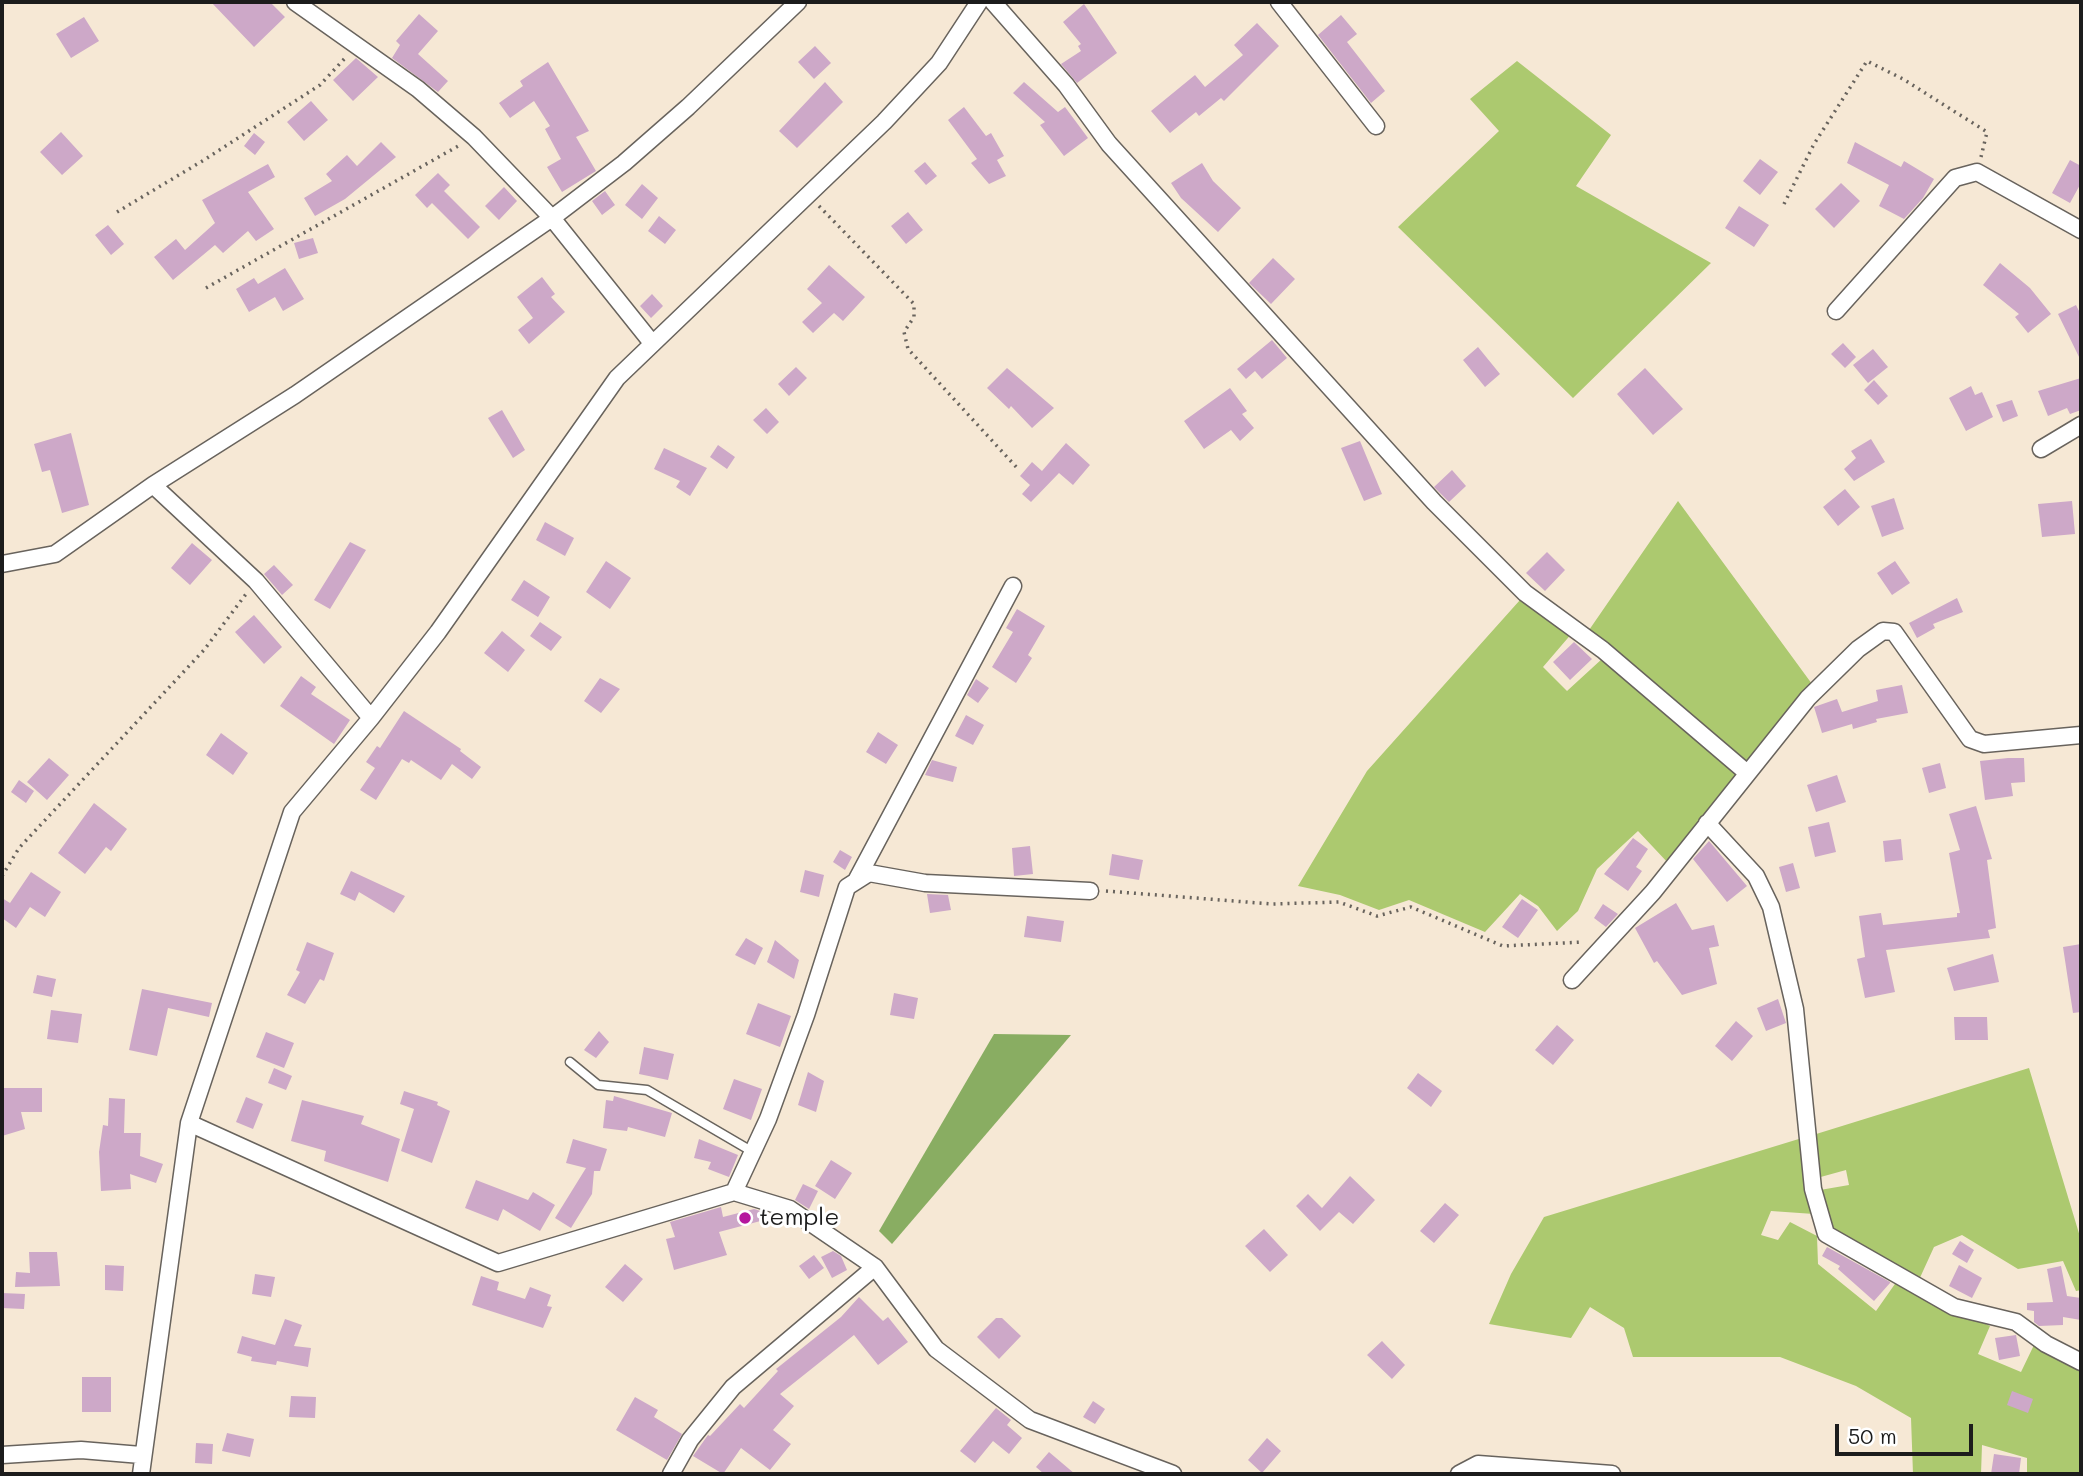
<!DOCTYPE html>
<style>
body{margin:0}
#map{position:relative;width:2083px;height:1476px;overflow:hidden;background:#f6e8d5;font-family:Mali,sans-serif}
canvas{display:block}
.frame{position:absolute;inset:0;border:4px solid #1c1c1c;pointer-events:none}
.scale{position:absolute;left:1835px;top:1424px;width:138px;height:32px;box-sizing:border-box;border:4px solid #1c1c1c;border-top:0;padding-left:9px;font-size:21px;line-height:24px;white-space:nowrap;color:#1c1c1c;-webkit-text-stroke:5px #fff;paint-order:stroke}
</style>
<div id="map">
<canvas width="2083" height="1476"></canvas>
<div class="frame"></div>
<div class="scale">50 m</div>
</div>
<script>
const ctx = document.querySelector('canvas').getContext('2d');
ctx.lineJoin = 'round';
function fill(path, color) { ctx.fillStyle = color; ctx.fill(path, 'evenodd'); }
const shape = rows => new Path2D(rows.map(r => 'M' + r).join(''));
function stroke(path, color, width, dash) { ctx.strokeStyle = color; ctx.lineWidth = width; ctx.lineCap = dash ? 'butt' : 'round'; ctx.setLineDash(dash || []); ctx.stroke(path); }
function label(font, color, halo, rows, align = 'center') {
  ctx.font = font + ' Mali,sans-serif'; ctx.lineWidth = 6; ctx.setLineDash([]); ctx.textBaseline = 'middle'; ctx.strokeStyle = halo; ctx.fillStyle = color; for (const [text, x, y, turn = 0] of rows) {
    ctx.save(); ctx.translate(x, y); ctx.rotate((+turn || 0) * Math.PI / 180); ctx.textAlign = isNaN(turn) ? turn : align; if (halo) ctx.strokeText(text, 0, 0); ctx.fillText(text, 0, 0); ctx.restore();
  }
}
const green = shape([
 [1517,61,1611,135,1576,186,1711,263,1573,398,1398,227,1499,131,1470,99],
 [1678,501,1812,684,1746,768,1587,633],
 [1520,600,1573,632,1543,667,1567,691,1603,658,1743,773,1669,864,1638,831,1597,869,1578,911,1557,931,1538,906,1520,894,1485,932,1409,900,1379,910,1340,895,1298,886,1367,771],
 [2029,1068,2081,1240,2081,1290,2076,1291,2063,1261,2018,1269,1962,1235,1934,1247,1918,1282,1827,1224,1820,1190,1849,1185,1846,1170,1817,1178,1813,1135],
 [1802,1138,1814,1214,1771,1211,1761,1235,1778,1240,1790,1222,1817,1236,1818,1264,1876,1311,1897,1281,1990,1326,1978,1354,2021,1372,2034,1345,2081,1372,2081,1474,2027,1474,2027,1458,1982,1445,1981,1474,1913,1474,1911,1418,1856,1386,1780,1357,1633,1357,1624,1328,1590,1307,1571,1338,1489,1324,1511,1274,1544,1217]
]);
const forest = shape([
 [994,1034,1071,1035,892,1244,879,1231]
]);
const building = shape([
 [211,2,270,2,285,17,254,47],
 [1084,4,1117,53,1077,83,1061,64,1081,51,1078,46,1081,44,1063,22],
 [419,14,438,31,418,54,448,81,438,92,392,58,400,45,396,41],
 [1341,15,1357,34,1347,42,1385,91,1371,103,1318,35],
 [84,17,99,41,71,58,56,34],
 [1257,23,1279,46,1224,101,1221,98,1199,116,1196,112,1170,133,1151,111,1195,75,1205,87,1243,55,1234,45],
 [815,46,831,63,814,79,798,62],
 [356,58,378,77,353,101,333,80],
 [548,62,589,131,576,137,596,171,562,192,547,167,561,159,545,129,550,126,534,101,510,118,499,103,523,86,520,81],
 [825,82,843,102,797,148,779,131],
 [1024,82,1058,112,1065,107,1088,138,1064,156,1040,125,1045,122,1013,93],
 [311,101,328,120,304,141,287,122],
 [964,107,986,136,991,133,1004,156,997,160,1006,176,989,184,971,163,977,159,948,120],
 [61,132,83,156,62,175,40,152],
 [254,133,265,142,255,155,244,146],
 [381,142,396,157,345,199,315,216,304,198,332,181,326,174,347,155,357,166],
 [1855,142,1901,167,1904,161,1934,179,1923,198,1904,219,1879,206,1889,185,1847,163],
 [1760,159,1778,172,1760,195,1743,181],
 [2070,160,2081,166,2081,183,2070,203,2052,193],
 [925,162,937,176,926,185,914,171],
 [1202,163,1213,181,1241,208,1218,232,1181,198,1171,183],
 [268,164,275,177,248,192,274,229,256,241,248,231,223,253,215,245,173,280,154,257,176,239,185,250,215,223,202,200],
 [438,173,450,185,444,191,480,227,468,239,432,203,427,208,415,195],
 [1841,183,1860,201,1834,228,1815,209],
 [642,184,658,198,642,219,625,205],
 [504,187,517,201,499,220,485,206],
 [605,191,615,205,602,215,592,201],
 [1739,206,1769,225,1754,247,1725,228],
 [908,212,923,230,906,244,891,226],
 [659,216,676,230,665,244,648,231],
 [108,225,124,244,111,255,95,235],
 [313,238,318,253,299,259,294,243],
 [1273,258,1295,279,1271,304,1249,283],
 [2000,263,2030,288,2051,314,2028,333,2015,317,2019,314,1983,285],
 [829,265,865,297,843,321,834,313,813,333,802,322,822,303,807,289],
 [285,268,304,299,283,311,275,297,249,312,236,289,254,278,258,284],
 [542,277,555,294,551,297,565,312,529,344,518,330,533,318,517,297],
 [652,294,663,306,651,318,640,306],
 [2076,305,2081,315,2081,361,2058,314],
 [1272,340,1287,358,1262,379,1255,371,1246,379,1237,369],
 [1843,343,1856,357,1845,368,1831,354],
 [1478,347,1500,374,1485,387,1463,360],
 [1873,349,1888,367,1868,383,1853,365],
 [796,367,807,378,789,396,778,384],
 [1007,368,1054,408,1032,428,1011,406,1009,409,987,388],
 [1645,368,1683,409,1653,435,1617,394],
 [2081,378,2081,410,2070,414,2067,408,2048,416,2038,391],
 [1874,380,1888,396,1878,405,1864,390],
 [1971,386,1975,395,1982,392,1993,417,1966,431,1949,398],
 [1230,388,1247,411,1242,414,1254,428,1240,441,1231,430,1204,449,1184,421],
 [2012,400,2018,416,2003,422,1996,405],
 [766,408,779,422,767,434,753,420],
 [502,410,525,450,513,458,488,418],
 [71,433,89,505,62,513,50,470,42,472,34,444],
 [1871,439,1885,462,1854,481,1844,469,1856,458,1851,451],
 [1360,441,1382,494,1364,501,1341,448],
 [1066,443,1090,465,1073,485,1059,473,1031,502,1022,494,1030,485,1020,476,1032,462,1042,471],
 [718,445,735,457,727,469,710,457],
 [664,448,707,468,690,496,676,487,680,481,654,469],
 [1452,470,1466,486,1449,502,1434,487],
 [1845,489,1860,507,1838,526,1823,507],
 [1894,498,1904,529,1882,537,1871,506],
 [2072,501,2075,534,2042,537,2038,504],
 [545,522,574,538,565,556,536,540],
 [350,542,366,550,330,609,314,600],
 [192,543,212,560,190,585,171,568],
 [1547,552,1565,570,1545,591,1526,573],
 [606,561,631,578,610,609,586,592],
 [1895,561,1910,583,1892,595,1877,573],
 [274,565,293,585,282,595,264,574],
 [524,580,550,597,538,617,511,600],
 [1957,598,1963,612,1933,624,1935,628,1917,638,1909,623],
 [1017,609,1045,626,1028,655,1032,658,1016,683,992,667,1013,632,1006,628],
 [254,615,282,647,264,664,235,632],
 [540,622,562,637,551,651,530,636],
 [502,631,525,650,508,672,484,653],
 [1574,642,1592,659,1570,680,1553,662],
 [301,676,316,687,311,694,350,720,334,744,280,706],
 [600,678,620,689,601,713,584,701],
 [976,679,989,688,978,703,967,695],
 [1902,685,1908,713,1876,719,1877,722,1853,729,1852,724,1822,733,1814,707,1837,699,1842,712,1878,701,1876,690],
 [404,711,461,749,460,751,481,767,472,779,452,764,441,780,411,760,409,763,402,759,376,800,360,790,375,768,366,762,377,746,380,748],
 [966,715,984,725,973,745,955,736],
 [878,732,898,745,886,764,866,752],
 [221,733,248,753,233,775,206,755],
 [49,758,69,775,47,800,27,782],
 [2008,758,2024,758,2025,782,2011,783,2013,796,1985,800,1980,761],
 [932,760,957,767,953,782,925,775],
 [1940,763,1946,788,1929,793,1922,768],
 [1837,775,1846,802,1816,812,1807,785],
 [19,780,34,791,26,803,11,792],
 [94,803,127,829,111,851,106,847,85,874,58,853],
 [1976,806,1992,859,1987,860,1996,928,1988,930,1990,938,1886,950,1895,992,1865,998,1857,959,1865,957,1859,916,1881,913,1883,925,1957,917,1957,913,1960,913,1949,853,1960,850,1949,814],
 [1829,822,1836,852,1815,857,1808,827],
 [1633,838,1648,849,1636,867,1642,871,1628,891,1604,874],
 [1901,839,1903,860,1885,862,1883,841],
 [1709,841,1747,886,1727,902,1693,859],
 [1030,846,1033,874,1014,876,1012,848],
 [840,850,852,857,845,870,833,862],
 [1112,854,1143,860,1139,880,1109,875],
 [1793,863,1800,888,1786,892,1779,867],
 [805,870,824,875,819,897,800,892],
 [351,871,405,896,394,913,359,892,355,901,340,894],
 [31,872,61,892,45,917,30,907,16,928,2,918,2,898,10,903],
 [927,894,948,895,951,910,930,913],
 [1522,899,1538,910,1518,938,1502,927],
 [1676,903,1692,930,1714,925,1719,946,1709,948,1717,984,1682,995,1657,961,1654,963,1635,928],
 [1603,904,1618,914,1606,927,1594,918],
 [1027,916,1064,921,1061,942,1024,937],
 [746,938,763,948,755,965,735,955],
 [775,940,799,960,794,979,767,962],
 [307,942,334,953,324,981,320,979,305,1004,287,995,300,972,296,970],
 [2081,944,2081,1012,2073,1013,2063,947],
 [1993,954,1999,982,1954,991,1947,968],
 [37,975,56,979,52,997,33,993],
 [142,989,212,1003,209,1017,168,1008,157,1056,129,1050],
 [894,993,918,998,914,1019,890,1015],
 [1778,999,1786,1023,1766,1031,1757,1008],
 [758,1003,791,1016,780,1047,746,1034],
 [51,1010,82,1014,78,1043,47,1039],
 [1954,1017,1987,1017,1988,1040,1955,1040],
 [1736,1021,1753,1036,1732,1061,1715,1046],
 [1557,1025,1574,1040,1553,1065,1535,1050],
 [599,1031,609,1042,596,1058,584,1050],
 [266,1032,294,1043,284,1068,256,1057],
 [644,1047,674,1054,668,1080,639,1074],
 [274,1068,292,1076,286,1090,268,1083],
 [808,1072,824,1081,816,1112,798,1105],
 [1418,1073,1442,1091,1431,1107,1407,1088],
 [734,1079,762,1089,751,1120,723,1109],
 [2,1088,42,1088,42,1112,21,1112,25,1129,2,1136],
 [404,1091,438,1102,437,1105,450,1111,432,1163,401,1151,414,1109,400,1104],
 [614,1096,672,1113,665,1137,628,1127,627,1131,603,1128,606,1100,613,1101],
 [246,1097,263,1104,253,1129,236,1122],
 [109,1098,125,1099,124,1133,141,1133,140,1156,163,1164,156,1183,130,1174,131,1189,101,1191,99,1152,103,1125,108,1126],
 [302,1100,364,1116,361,1124,400,1139,388,1182,324,1161,326,1151,291,1141],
 [573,1139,607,1149,600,1171,594,1171,592,1194,571,1228,555,1218,586,1168,566,1163],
 [699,1139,738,1155,729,1177,708,1169,711,1162,694,1158],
 [831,1160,852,1173,835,1199,815,1186],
 [1350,1176,1375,1200,1353,1224,1339,1212,1320,1231,1296,1206,1308,1194,1322,1208],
 [476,1180,528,1200,533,1192,555,1205,540,1231,503,1209,498,1221,465,1208],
 [803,1184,818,1191,809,1209,795,1200],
 [1445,1203,1459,1215,1434,1243,1420,1231],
 [721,1207,723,1217,754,1209,767,1213,768,1219,719,1232,727,1255,674,1270,666,1239,675,1237,670,1222],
 [1264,1229,1288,1255,1270,1272,1245,1246],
 [1960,1241,1974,1250,1967,1263,1952,1254],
 [1827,1247,1890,1282,1890,1283,1874,1301,1838,1269,1840,1266,1822,1256],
 [833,1251,841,1256,847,1270,832,1278,821,1257],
 [29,1252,57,1252,60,1286,15,1287,16,1272,30,1273],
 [814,1255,824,1268,809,1279,799,1266],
 [625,1264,643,1279,623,1302,605,1287],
 [105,1265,124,1266,123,1291,105,1290],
 [1959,1265,1982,1278,1972,1298,1949,1286],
 [2061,1266,2067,1296,2081,1298,2081,1320,2063,1317,2063,1325,2039,1326,2034,1322,2034,1311,2027,1310,2027,1303,2053,1302,2047,1269],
 [255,1274,275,1277,271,1297,252,1294],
 [481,1276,499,1282,497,1290,525,1299,530,1287,551,1295,547,1306,552,1307,543,1328,472,1305],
 [2,1293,25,1294,24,1309,2,1308],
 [859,1297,883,1321,888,1317,908,1342,878,1365,854,1335,780,1394,794,1406,773,1430,791,1444,770,1470,741,1448,723,1474,693,1456,708,1435,710,1436,740,1404,744,1408,778,1371,776,1369,841,1317],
 [996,1318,1002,1318,1021,1336,999,1359,977,1337],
 [285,1319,302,1325,294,1346,311,1348,308,1367,277,1361,276,1365,251,1361,252,1357,237,1353,242,1336,275,1345],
 [2016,1335,2020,1356,1999,1360,1995,1338],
 [1382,1341,1405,1365,1392,1379,1367,1355],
 [82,1377,111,1377,111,1412,82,1412],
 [2012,1391,2033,1399,2028,1413,2007,1405],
 [291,1396,316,1397,315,1418,289,1417],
 [635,1397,658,1410,654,1417,682,1434,667,1460,616,1430],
 [1093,1401,1105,1409,1095,1424,1083,1417],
 [996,1408,1011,1420,1007,1425,1022,1438,1009,1454,993,1441,975,1463,960,1451],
 [227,1433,254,1439,250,1457,222,1451],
 [1267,1438,1281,1451,1262,1473,1248,1460],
 [196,1443,213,1444,212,1464,195,1463],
 [1049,1452,1075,1474,1044,1474,1036,1467],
 [1994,1454,2021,1458,2019,1474,1991,1474]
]);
const path = shape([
 [1784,204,1814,144,1867,61,1903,79,1987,132,1981,157],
 [819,206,914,304,914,317,904,332,908,349,1019,470],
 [117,212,204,160,320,85,346,57],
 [206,288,460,145],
 [2,876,19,848,204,650,246,594],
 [1106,891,1272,904,1339,902,1377,916,1411,907,1503,946,1583,942]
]);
const service = shape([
 [570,1062,598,1085,647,1090,753,1152]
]);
const minor = shape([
 [295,2,418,89,474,137,552,218,652,343],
 [993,2,1066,85,1109,144,1434,502,1525,593,1603,650,1746,772],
 [1279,2,1376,126],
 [1836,311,1955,178,1977,172,2081,230],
 [2041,449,2081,425],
 [153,485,256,581,371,718],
 [2,564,55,554,153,485,295,395,552,218,624,163,688,107,798,2],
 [1707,823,1756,876,1771,907,1795,1009,1813,1189,1826,1234,1954,1307,2016,1322,2046,1344,2081,1362],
 [857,879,1013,586],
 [1572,980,1653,892,1808,698,1858,649,1883,631,1894,632,1970,739,1984,744,2081,735],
 [189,1123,498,1263,734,1192,790,1209,875,1267,936,1349,1030,1420,1173,1474],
 [734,1192,768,1119,806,1015,847,887,869,873,925,883,1090,891],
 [2,1455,81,1450,141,1455],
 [141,1474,189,1123,292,812,371,718,438,632,617,378,884,122,939,63,979,2],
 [671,1474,690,1440,733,1387,875,1267],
 [1459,1474,1478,1464,1612,1474]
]);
const markers = [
 [745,1218,7,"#b5179e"]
];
const poiNames = [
 ["temple",759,1218]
];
fill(green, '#acc96f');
fill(forest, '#89ad62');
fill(building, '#cda8c8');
stroke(service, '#68635d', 11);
stroke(minor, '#68635d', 19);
stroke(path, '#68635d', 3.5, [2, 5]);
stroke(service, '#fff', 8);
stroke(minor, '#fff', 16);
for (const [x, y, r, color] of markers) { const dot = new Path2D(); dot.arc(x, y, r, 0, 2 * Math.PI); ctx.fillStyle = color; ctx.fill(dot); stroke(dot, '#fff', 2.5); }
label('24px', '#1c1c1c', '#fff', poiNames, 'left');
</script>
